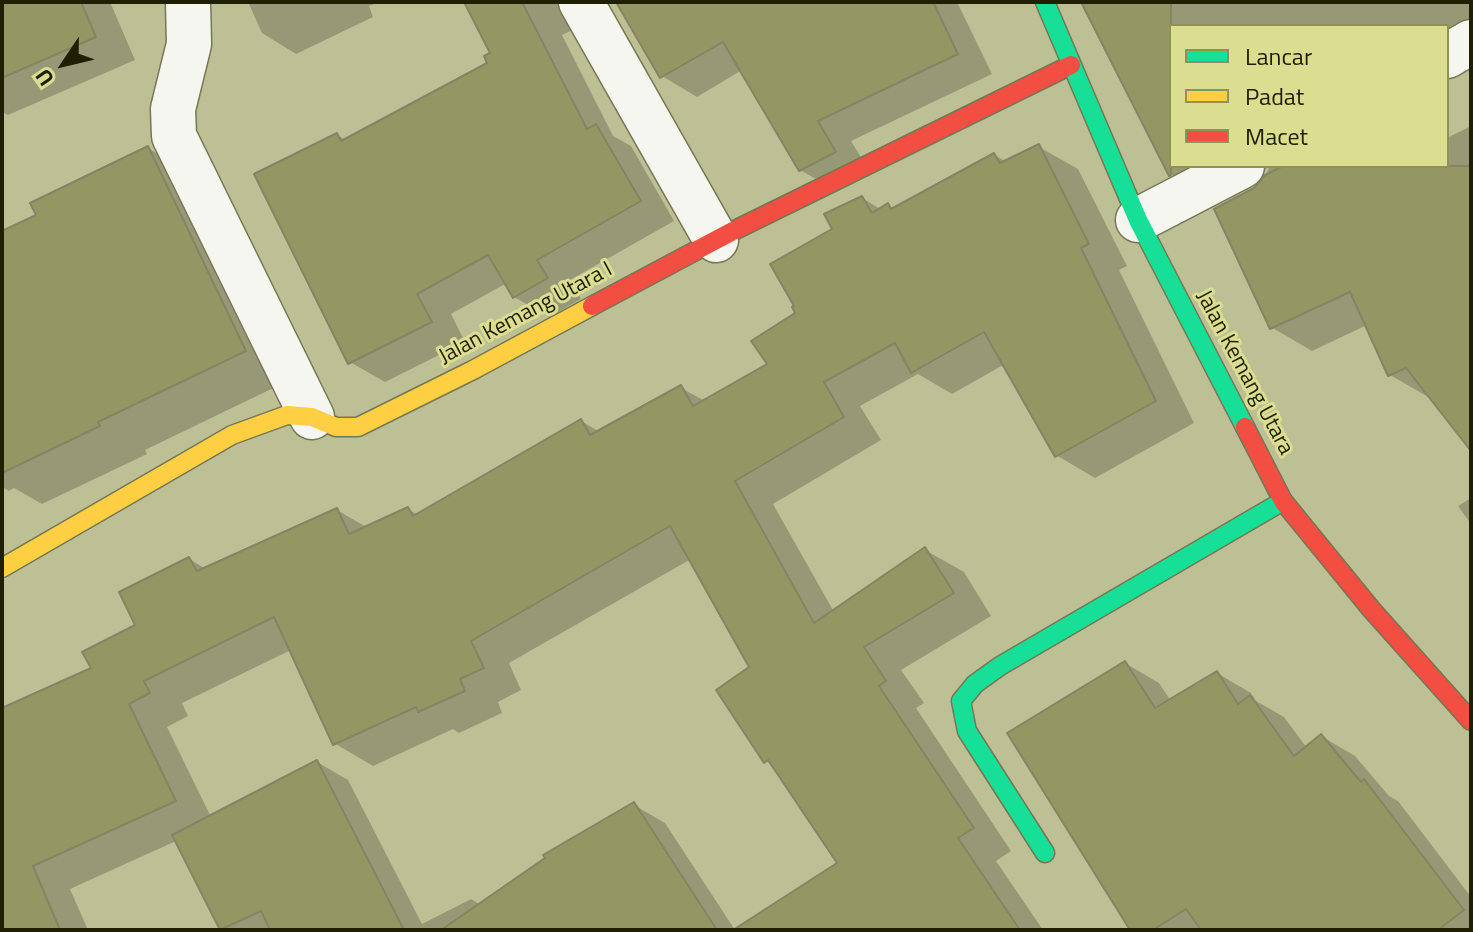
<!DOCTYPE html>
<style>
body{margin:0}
#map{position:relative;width:1473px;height:932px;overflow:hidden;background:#bdc094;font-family:"Titillium Web",sans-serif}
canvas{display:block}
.frame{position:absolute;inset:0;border:4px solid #1f1f01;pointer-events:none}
.legend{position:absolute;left:1169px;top:24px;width:280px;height:144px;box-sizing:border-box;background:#dade90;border:2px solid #8f9257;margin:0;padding:10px 14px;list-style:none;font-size:24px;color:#1f1f01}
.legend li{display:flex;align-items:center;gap:16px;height:40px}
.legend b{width:40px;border:2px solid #8f9257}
.north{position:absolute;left:24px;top:24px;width:80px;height:80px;-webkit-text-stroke:6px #dade90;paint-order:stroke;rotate:235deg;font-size:22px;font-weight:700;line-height:32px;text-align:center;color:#1f1f01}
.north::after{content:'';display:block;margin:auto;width:28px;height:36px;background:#1f1f01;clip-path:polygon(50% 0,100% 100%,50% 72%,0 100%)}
</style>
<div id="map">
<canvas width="1473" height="932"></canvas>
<div class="frame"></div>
<ul class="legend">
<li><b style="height:10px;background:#16e098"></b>Lancar</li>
<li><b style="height:10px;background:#ffcf43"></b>Padat</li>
<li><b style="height:10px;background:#f24e42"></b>Macet</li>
</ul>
<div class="north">U</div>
</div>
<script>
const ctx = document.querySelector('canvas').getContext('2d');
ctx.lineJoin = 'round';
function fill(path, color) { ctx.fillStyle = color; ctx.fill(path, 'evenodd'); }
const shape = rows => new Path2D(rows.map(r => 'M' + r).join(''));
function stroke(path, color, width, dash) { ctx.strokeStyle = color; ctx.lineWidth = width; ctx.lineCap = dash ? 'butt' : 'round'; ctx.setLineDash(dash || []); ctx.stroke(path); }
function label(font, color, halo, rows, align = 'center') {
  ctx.font = font + ' "Titillium Web",sans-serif'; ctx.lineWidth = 6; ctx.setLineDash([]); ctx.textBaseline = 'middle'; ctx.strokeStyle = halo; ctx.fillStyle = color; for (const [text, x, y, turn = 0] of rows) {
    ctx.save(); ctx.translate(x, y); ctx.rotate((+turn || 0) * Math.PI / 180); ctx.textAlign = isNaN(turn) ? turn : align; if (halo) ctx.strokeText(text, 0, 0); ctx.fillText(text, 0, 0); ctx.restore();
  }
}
const shadow = shape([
 [2,2,110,2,135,60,8,115,2,112],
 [248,2,380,2,369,6,373,17,296,54,262,33],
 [466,2,602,2,591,21,562,35,613,136,631,146,674,221,570,280,581,299,549,317,514,297,507,283,451,314,465,342,385,382,350,362,337,135,346,140,490,64,492,54],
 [619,2,957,2,992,74,851,141,870,172,835,190,800,170,742,70,697,97,662,76],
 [1083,2,1471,2,1471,24,1447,39,1447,26,1171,26,1171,166,1447,166,1447,138,1471,126,1471,448,1430,398,1390,375,1367,325,1312,351,1271,327,1255,190,1264,181,1269,167,1211,197,1171,174],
 [1039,147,1078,169,1127,266,1119,270,1194,423,1095,478,1056,455,1005,364,952,394,918,374,860,406,881,440,773,504,834,612,925,550,964,572,991,616,901,670,924,703,916,708,1011,851,996,861,1043,930,784,930,839,863,774,766,766,761,751,668,691,559,509,663,521,690,498,702,502,713,459,733,453,729,373,766,334,743,291,650,182,703,188,716,167,727,211,817,317,762,348,780,422,924,471,899,481,905,634,805,665,823,735,930,222,930,176,841,70,889,88,930,2,930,2,711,93,669,138,625,189,559,206,569,337,510,368,528,408,509,418,515,581,421,600,432,681,388,705,401,769,365,798,314,835,230,862,198,882,210,888,206,894,209,994,155,1007,162],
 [148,148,196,176,294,378,145,450,147,454,42,504,14,488,9,491,2,487,2,233,38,216],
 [1471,498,1471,524,1458,506],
 [1125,663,1159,683,1171,701,1217,673,1251,693,1256,701,1284,717,1307,748,1321,736,1355,756,1389,796,1398,801,1471,897,1471,930,1133,930]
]);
const building = shape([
 [2,2,81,2,96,37,2,78,2,2],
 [464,2,522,2,587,129,596,124,641,201,537,260,548,278,513,298,488,255,417,294,432,322,348,364,254,174,337,133,341,141,487,63,484,56,490,53,464,2],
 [616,2,933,2,958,54,818,121,836,152,799,171,723,42,660,78,616,2],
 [1081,2,1171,2,1171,175,1169,176,1081,2],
 [1039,144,1089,244,1081,248,1156,401,1055,457,984,332,911,373,895,343,824,382,844,417,735,481,814,623,925,547,954,593,864,647,886,681,879,686,974,828,958,838,1020,930,733,930,837,863,768,760,764,763,716,690,749,667,670,526,471,641,484,668,460,679,465,691,418,712,416,707,333,745,274,617,144,681,150,693,129,704,176,801,33,866,60,930,2,930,2,708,91,668,82,652,135,625,119,592,189,557,197,571,337,508,349,534,408,507,413,516,581,419,590,435,681,385,693,406,767,364,751,341,795,313,792,307,794,306,770,264,832,229,824,214,862,196,872,213,888,203,891,209,994,153,1000,163,1039,144],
 [148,146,246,351,98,422,100,426,2,473,2,231,36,215,30,203,148,146],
 [1283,166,1471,166,1471,451,1406,368,1388,376,1350,292,1270,329,1214,209,1254,188,1265,175,1283,166],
 [1125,661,1155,708,1217,671,1238,704,1250,695,1294,756,1321,734,1361,782,1364,779,1464,910,1438,930,1201,930,1186,909,1153,930,1130,930,1007,733,1125,661],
 [317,760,404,930,270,930,261,911,220,930,172,835,317,760],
 [634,802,717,930,441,930,545,858,543,855,634,802]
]);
const street = shape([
 [188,2,189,44,173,109,174,136,312,417],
 [581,2,716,240],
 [1447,56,1471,42],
 [1138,220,1242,166]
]);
const fast = shape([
 [1045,2,1138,220,1245,427],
 [1045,853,967,731,961,701,975,684,1000,666,1283,501]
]);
const slow = shape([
 [2,568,232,435,287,415,312,417,336,427,358,427,473,370,592,306]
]);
const jam = shape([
 [592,306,731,232,1071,65],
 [1245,427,1283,501,1371,609,1471,721]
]);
const streetNames = [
 ["Jalan Kemang Utara I",526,314,-28],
 ["Jalan Kemang Utara",1244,373,62]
];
fill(shadow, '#0003');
fill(building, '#949663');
stroke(building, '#848562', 2);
stroke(street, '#767753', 47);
stroke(fast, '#767753', 21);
stroke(slow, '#767753', 21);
stroke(jam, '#767753', 21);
stroke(street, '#f5f6ef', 44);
stroke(fast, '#16e098', 18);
stroke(slow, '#ffcf43', 18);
stroke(jam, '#f24e42', 18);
label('22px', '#1f1f01', '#dade90', streetNames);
</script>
